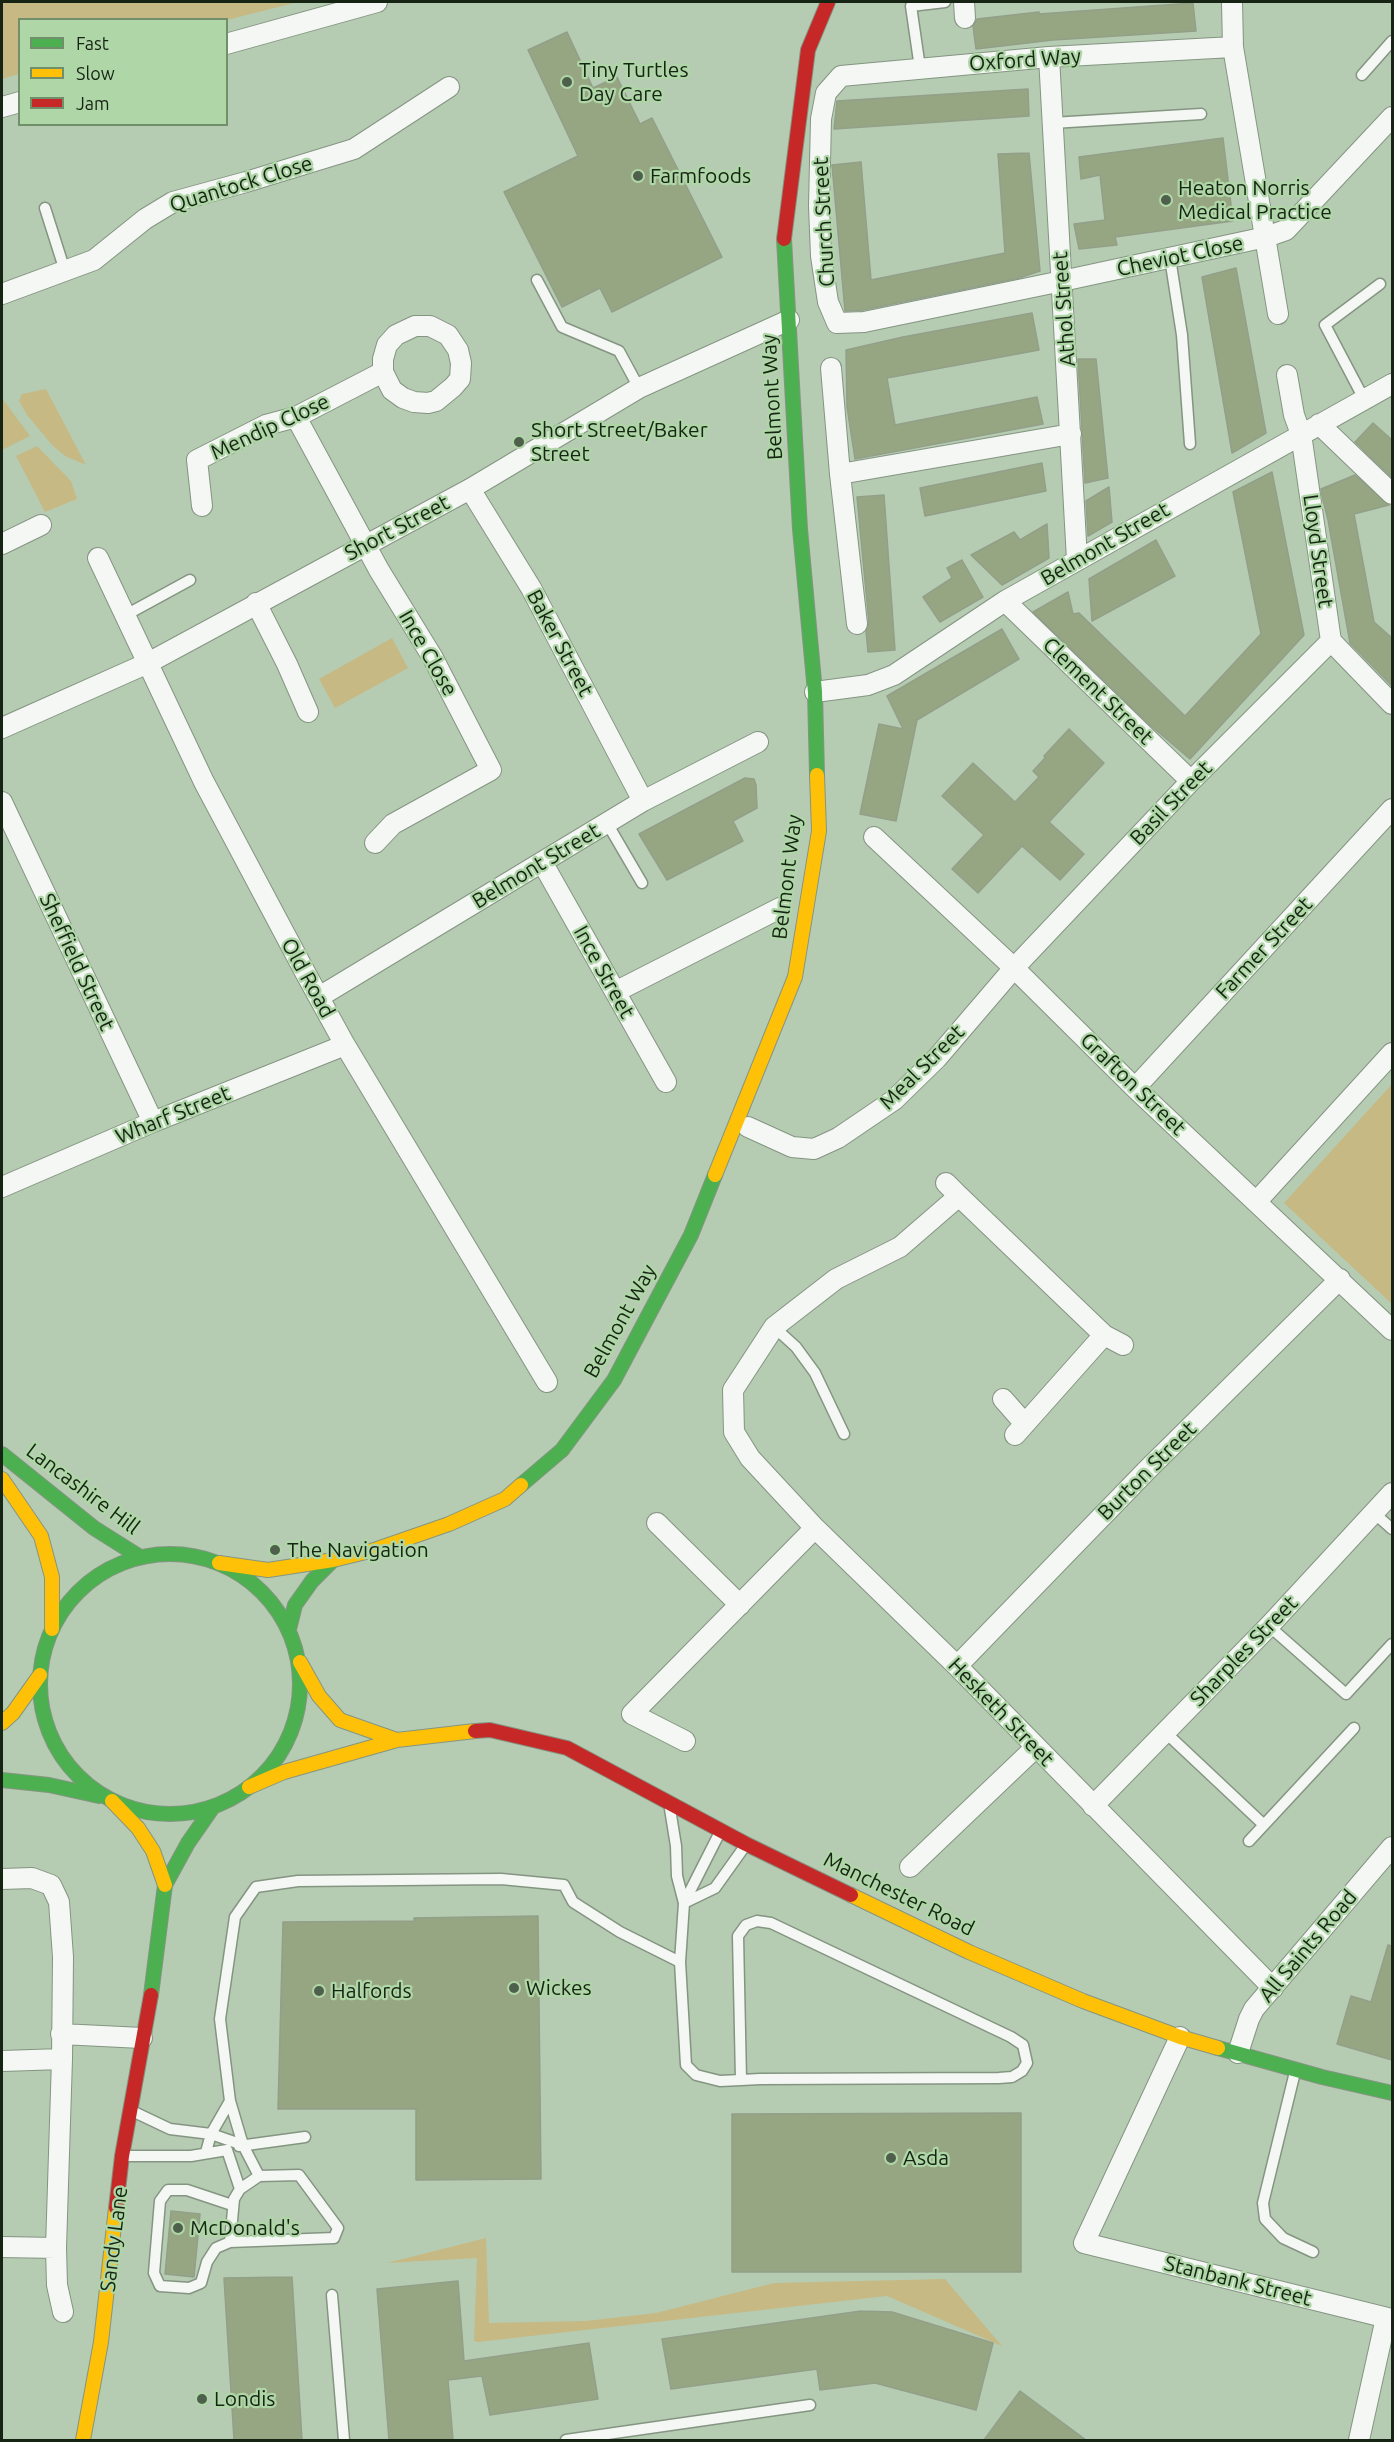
<!DOCTYPE html>
<style>
body{margin:0}
#map{position:relative;width:1394px;height:2442px;overflow:hidden;background:#b6ccb2;font-family:Ubuntu,sans-serif}
canvas{display:block}
.frame{position:absolute;inset:0;border:3px solid #162413;pointer-events:none}
.legend{position:absolute;left:18px;top:18px;width:210px;height:108px;box-sizing:border-box;background:#afd6a7;border:2px solid #728f6c;margin:0;padding:8px 10px;list-style:none;font-size:18px;color:#162413}
.legend li{display:flex;align-items:center;gap:12px;height:30px}
.legend b{width:30px;border:2px solid #728f6c}
</style>
<div id="map">
<canvas width="1394" height="2442"></canvas>
<div class="frame"></div>
<ul class="legend">
<li><b style="height:8px;background:#4caf50"></b>Fast</li>
<li><b style="height:8px;background:#ffc107"></b>Slow</li>
<li><b style="height:8px;background:#c62828"></b>Jam</li>
</ul>
</div>
<script>
const ctx = document.querySelector('canvas').getContext('2d');
ctx.lineJoin = 'round';
function fill(path, color) { ctx.fillStyle = color; ctx.fill(path, 'evenodd'); }
const shape = rows => new Path2D(rows.map(r => 'M' + r).join(''));
function stroke(path, color, width, dash) { ctx.strokeStyle = color; ctx.lineWidth = width; ctx.lineCap = dash ? 'butt' : 'round'; ctx.setLineDash(dash || []); ctx.stroke(path); }
function label(font, color, halo, rows, align = 'center') {
  ctx.font = font + ' Ubuntu,sans-serif'; ctx.lineWidth = 4.5; ctx.setLineDash([]); ctx.textBaseline = 'middle'; ctx.strokeStyle = halo; ctx.fillStyle = color; for (const [text, x, y, turn = 0] of rows) {
    ctx.save(); ctx.translate(x, y); ctx.rotate((+turn || 0) * Math.PI / 180); ctx.textAlign = isNaN(turn) ? turn : align; if (halo) ctx.strokeText(text, 0, 0); ctx.fillText(text, 0, 0); ctx.restore();
  }
}
const green = shape([
 [2,2,298,2,227,20,20,20,19,74,2,79],
 [46,389,86,465,65,456,52,445,27,415,19,401,22,394],
 [2,398,30,436,2,450],
 [37,446,71,481,77,499,45,512,16,456],
 [392,638,408,668,335,708,319,679],
 [1392,1084,1392,1304,1284,1203],
 [486,2238,489,2323,586,2321,656,2313,774,2283,945,2279,1002,2346,887,2296,478,2342,474,2341,477,2258,387,2263]
]);
const building = shape([
 [1193,3,1196,31,1053,40,976,49,973,26,977,19,1039,12,1039,14,1193,3],
 [567,32,593,88,617,77,640,124,652,118,722,257,612,312,600,288,562,307,504,192,578,156,528,50,567,32],
 [1028,89,1029,116,834,129,837,101,1028,89],
 [1223,138,1233,221,1115,237,1117,245,1079,249,1074,224,1105,220,1100,175,1081,179,1079,157,1223,138],
 [1029,153,1040,271,1019,278,863,310,845,311,832,165,861,162,871,280,1005,253,998,154,1029,153],
 [1236,268,1266,433,1232,453,1202,277,1236,268],
 [1032,313,1039,350,887,378,895,425,1037,397,1043,424,855,459,847,407,846,350,903,337,1032,313],
 [1078,359,1096,359,1108,478,1085,483,1078,359],
 [1373,423,1392,440,1392,478,1355,442,1373,423],
 [1042,463,1046,491,925,516,920,488,1042,463],
 [1272,472,1304,635,1190,759,1150,725,1033,612,1068,592,1073,614,1079,613,1185,716,1261,634,1233,492,1272,472],
 [1355,475,1389,505,1354,514,1374,622,1392,638,1392,686,1350,643,1328,520,1323,500,1321,489,1355,475],
 [1109,487,1112,522,1088,536,1086,501,1109,487],
 [884,495,895,650,868,652,866,631,869,623,857,497,884,495],
 [1047,524,1049,558,1002,585,971,555,1014,532,1020,540,1047,524],
 [1156,540,1175,576,1092,621,1089,579,1156,540],
 [962,560,983,597,940,622,923,597,952,578,947,568,962,560],
 [1002,629,1019,659,917,720,896,821,860,814,879,724,903,729,887,696,1002,629],
 [1069,729,1104,763,1049,822,1084,854,1060,880,1022,846,978,893,952,869,984,835,942,796,973,763,1015,802,1039,777,1033,771,1045,758,1044,756,1069,729],
 [745,778,754,779,756,785,757,808,733,821,743,841,667,880,639,834,745,778],
 [538,1916,541,2179,416,2180,416,2109,278,2109,283,1922,414,1921,414,1918,538,1916],
 [1388,1945,1392,1946,1392,2060,1337,2044,1351,1996,1371,2002,1388,1945],
 [1021,2113,1021,2272,732,2272,732,2114,1021,2113],
 [171,2211,200,2214,194,2277,165,2274,171,2211],
 [292,2277,302,2440,234,2440,224,2278,292,2277],
 [458,2281,464,2361,589,2343,598,2399,490,2415,482,2376,448,2380,453,2440,389,2440,377,2289,458,2281],
 [861,2311,892,2312,993,2343,976,2410,875,2383,820,2390,817,2369,671,2389,662,2339,861,2311],
 [1020,2391,1086,2440,984,2440,1020,2391]
]);
const lane = shape([
 [920,68,911,6,945,2],
 [1362,75,1392,41],
 [1052,123,1201,114],
 [45,208,65,271],
 [1170,258,1182,335,1190,444],
 [537,280,562,327,619,351,639,388],
 [1364,399,1325,325,1380,284],
 [124,616,190,580],
 [607,823,642,883],
 [774,1327,796,1347,815,1373,844,1434],
 [1374,1513,1392,1529],
 [1269,1626,1346,1694,1392,1644],
 [1165,1732,1264,1825],
 [670,1809,676,1846,677,1876,684,1903,680,1962,686,2065,696,2075,720,2081,741,2080,760,2079,999,2078,1012,2077,1022,2071,1027,2063,1023,2045,1011,2037,771,1923,757,1921,746,1925,738,1936,741,2080],
 [1249,1841,1354,1728],
 [684,1903,715,1888,745,1846],
 [684,1903,719,1834],
 [1295,2072,1263,2203,1265,2219,1283,2238,1313,2252],
 [132,2111,170,2129,211,2134,243,2145],
 [239,2146,305,2137],
 [206,2152,211,2134,230,2101],
 [124,2156,191,2156,227,2150,240,2189],
 [259,2176,240,2189,234,2199,230,2242,334,2238,338,2228,299,2175,259,2176,243,2145,230,2101,220,2019,235,1917,256,1887,298,1881,501,1879,564,1885,573,1902,620,1932,680,1962],
 [230,2242,216,2248,207,2262,201,2283,189,2288,160,2286,154,2273,160,2201,168,2190,187,2190,232,2205],
 [332,2295,344,2440],
 [566,2440,810,2405]
]);
const street = shape([
 [964,2,965,18],
 [1232,2,1233,47,1278,314],
 [226,44,377,2],
 [1233,47,1049,57,841,76,826,93,821,119,819,206,821,256,828,302,837,323,864,322,1062,281,1266,237,1286,230,1392,117],
 [1049,57,1077,560],
 [2,107,20,102],
 [2,294,94,260,145,219,173,202,246,182,354,149,449,87],
 [415,326,430,326,448,335,458,350,461,363,460,379,453,387,436,401,428,403,414,402,403,398,392,390,383,372,383,359,387,345,396,335,415,326],
 [831,368,840,474,857,624],
 [1287,375,1294,415,1301,434,1331,641,1392,704],
 [296,417,379,570,433,658,491,770,393,824,375,843],
 [1319,424,1392,494],
 [840,474,1071,434],
 [470,489,531,588,643,801],
 [202,506,197,460,266,425,296,417,383,372],
 [2,544,41,525],
 [98,558,204,782,306,974,345,1045,547,1382],
 [1005,601,1191,781],
 [256,603,287,664,308,712],
 [815,692,868,685,894,675,1005,601,1392,384],
 [2,728,148,663,470,489,639,388,789,320],
 [2,802,153,1122],
 [874,837,1014,968,1135,1088,1392,1330],
 [542,862,666,1082],
 [615,992,780,908],
 [319,997,643,801,758,742],
 [1135,1088,1392,809],
 [748,1127,792,1147,814,1149,838,1138,894,1100,937,1058,1014,968,1191,781,1331,641],
 [946,1183,959,1196],
 [2,1187,153,1122,345,1045],
 [1257,1201,1392,1053],
 [1123,1345,1104,1335,959,1196,900,1247,836,1279,774,1327,733,1390,734,1432,750,1458,815,1528,957,1666,1273,1988],
 [1003,1399,1025,1424],
 [1015,1435,1104,1335],
 [657,1523,740,1605],
 [957,1666,1147,1470,1340,1279],
 [685,1741,632,1714,815,1528],
 [1093,1806,1269,1626,1392,1493],
 [910,1867,1036,1747],
 [2,1879,32,1878,51,1885,59,1902,63,1957,62,2059,56,2248,57,2285,63,2312],
 [61,2034,142,2038],
 [1180,2037,1084,2243,1392,2319],
 [1238,2053,1249,2019,1254,2009,1392,1847],
 [2,2061,62,2059],
 [2,2247,56,2248],
 [1359,2440,1386,2318]
]);
const fast = shape([
 [784,239,800,529,815,692,817,775],
 [2,1454,94,1528,140,1557],
 [521,1485,562,1450,614,1380,691,1235,715,1175],
 '40 1684a130 130 0 1 1 260 0a130 130 0 1 1-260 0Z',
 [289,1629,295,1605,312,1581,333,1560],
 [2,1780,49,1785,99,1796],
 [151,1995,165,1885,188,1843,213,1807],
 [1218,2048,1322,2077,1392,2093]
]);
const slow = shape([
 [715,1175,795,977,819,831,817,775],
 [2,1479,41,1536,52,1577,52,1629],
 [219,1563,268,1570,333,1560,374,1550,449,1524,505,1499,521,1485],
 [300,1662,319,1696,340,1720,397,1740],
 [2,1723,13,1713,40,1675],
 [249,1787,284,1772,397,1740,475,1731],
 [112,1801,138,1828,153,1851,165,1885],
 [851,1895,969,1952,1083,2001,1180,2037,1218,2048],
 [83,2440,101,2342,116,2208]
]);
const jam = shape([
 [784,239,808,50,828,2],
 [475,1731,490,1730,567,1748,746,1844,851,1895],
 [116,2208,122,2156,151,1995]
]);
const markers = [
 [567,82,6,"#4e5f4b"],
 [638,176,6,"#4e5f4b"],
 [1166,200,6,"#4e5f4b"],
 [519,442,6,"#4e5f4b"],
 [275,1550,6,"#4e5f4b"],
 [514,1988,6,"#4e5f4b"],
 [319,1991,6,"#4e5f4b"],
 [891,2158,6,"#4e5f4b"],
 [178,2228,6,"#4e5f4b"],
 [202,2399,6,"#4e5f4b"]
];
const streetNames = [
 ["Oxford Way",1025,60,-4],
 ["Quantock Close",241,184,-17],
 ["Church Street",824,222,-93],
 ["Cheviot Close",1180,256,-12],
 ["Athol Street",1064,309,-94],
 ["Belmont Way",772,397,-93],
 ["Mendip Close",270,427,-25],
 ["Short Street",397,528,-28],
 ["Belmont Street",1105,544,-30],
 ["Lloyd Street",1318,551,82],
 ["Baker Street",560,643,62],
 ["Ince Close",428,653,60],
 ["Clement Street",1098,691,44],
 ["Basil Street",1171,803,-46],
 ["Belmont Street",536,866,-31],
 ["Belmont Way",787,877,-83],
 ["Farmer Street",1264,948,-47],
 ["Sheffield Street",77,962,65],
 ["Ince Street",604,972,61],
 ["Old Road",308,978,61],
 ["Meal Street",922,1067,-45],
 ["Grafton Street",1133,1084,44],
 ["Wharf Street",173,1115,-22],
 ["Belmont Way",620,1321,-61],
 ["Burton Street",1147,1471,-45],
 ["Lancashire Hill",83,1489,37],
 ["Sharples Street",1244,1651,-46],
 ["Hesketh Street",1001,1712,46],
 ["Manchester Road",899,1894,26],
 ["All Saints Road",1308,1946,-50],
 ["Sandy Lane",114,2239,-83],
 ["Stanbank Street",1238,2281,14]
];
const poiNames = [
 ["Tiny Turtles",579,70],
 ["Day Care",579,94],
 ["Farmfoods",650,176],
 ["Heaton Norris",1178,188],
 ["Medical Practice",1178,212],
 ["Short Street/Baker",531,430],
 ["Street",531,454],
 ["The Navigation",287,1550],
 ["Wickes",526,1988],
 ["Halfords",331,1991],
 ["Asda",903,2158],
 ["McDonald's",190,2228],
 ["Londis",214,2399]
];
fill(green, '#c6b984');
fill(building, '#97a682');
stroke(building, '#929f89', 1.5);
stroke(lane, '#849582', 13);
stroke(street, '#849582', 22);
stroke(fast, '#849582', 16);
stroke(slow, '#849582', 16);
stroke(jam, '#849582', 16);
stroke(lane, '#f4f7f3', 10);
stroke(street, '#f4f7f3', 20);
stroke(fast, '#4caf50', 14);
stroke(slow, '#ffc107', 14);
stroke(jam, '#c62828', 14);
for (const [x, y, r, color] of markers) { const dot = new Path2D(); dot.arc(x, y, r, 0, 2 * Math.PI); ctx.fillStyle = color; ctx.fill(dot); stroke(dot, '#afd6a7', 2); }
label('21px', '#162413', '#afd6a7', streetNames);
label('21px', '#162413', '#afd6a7', poiNames, 'left');
</script>
